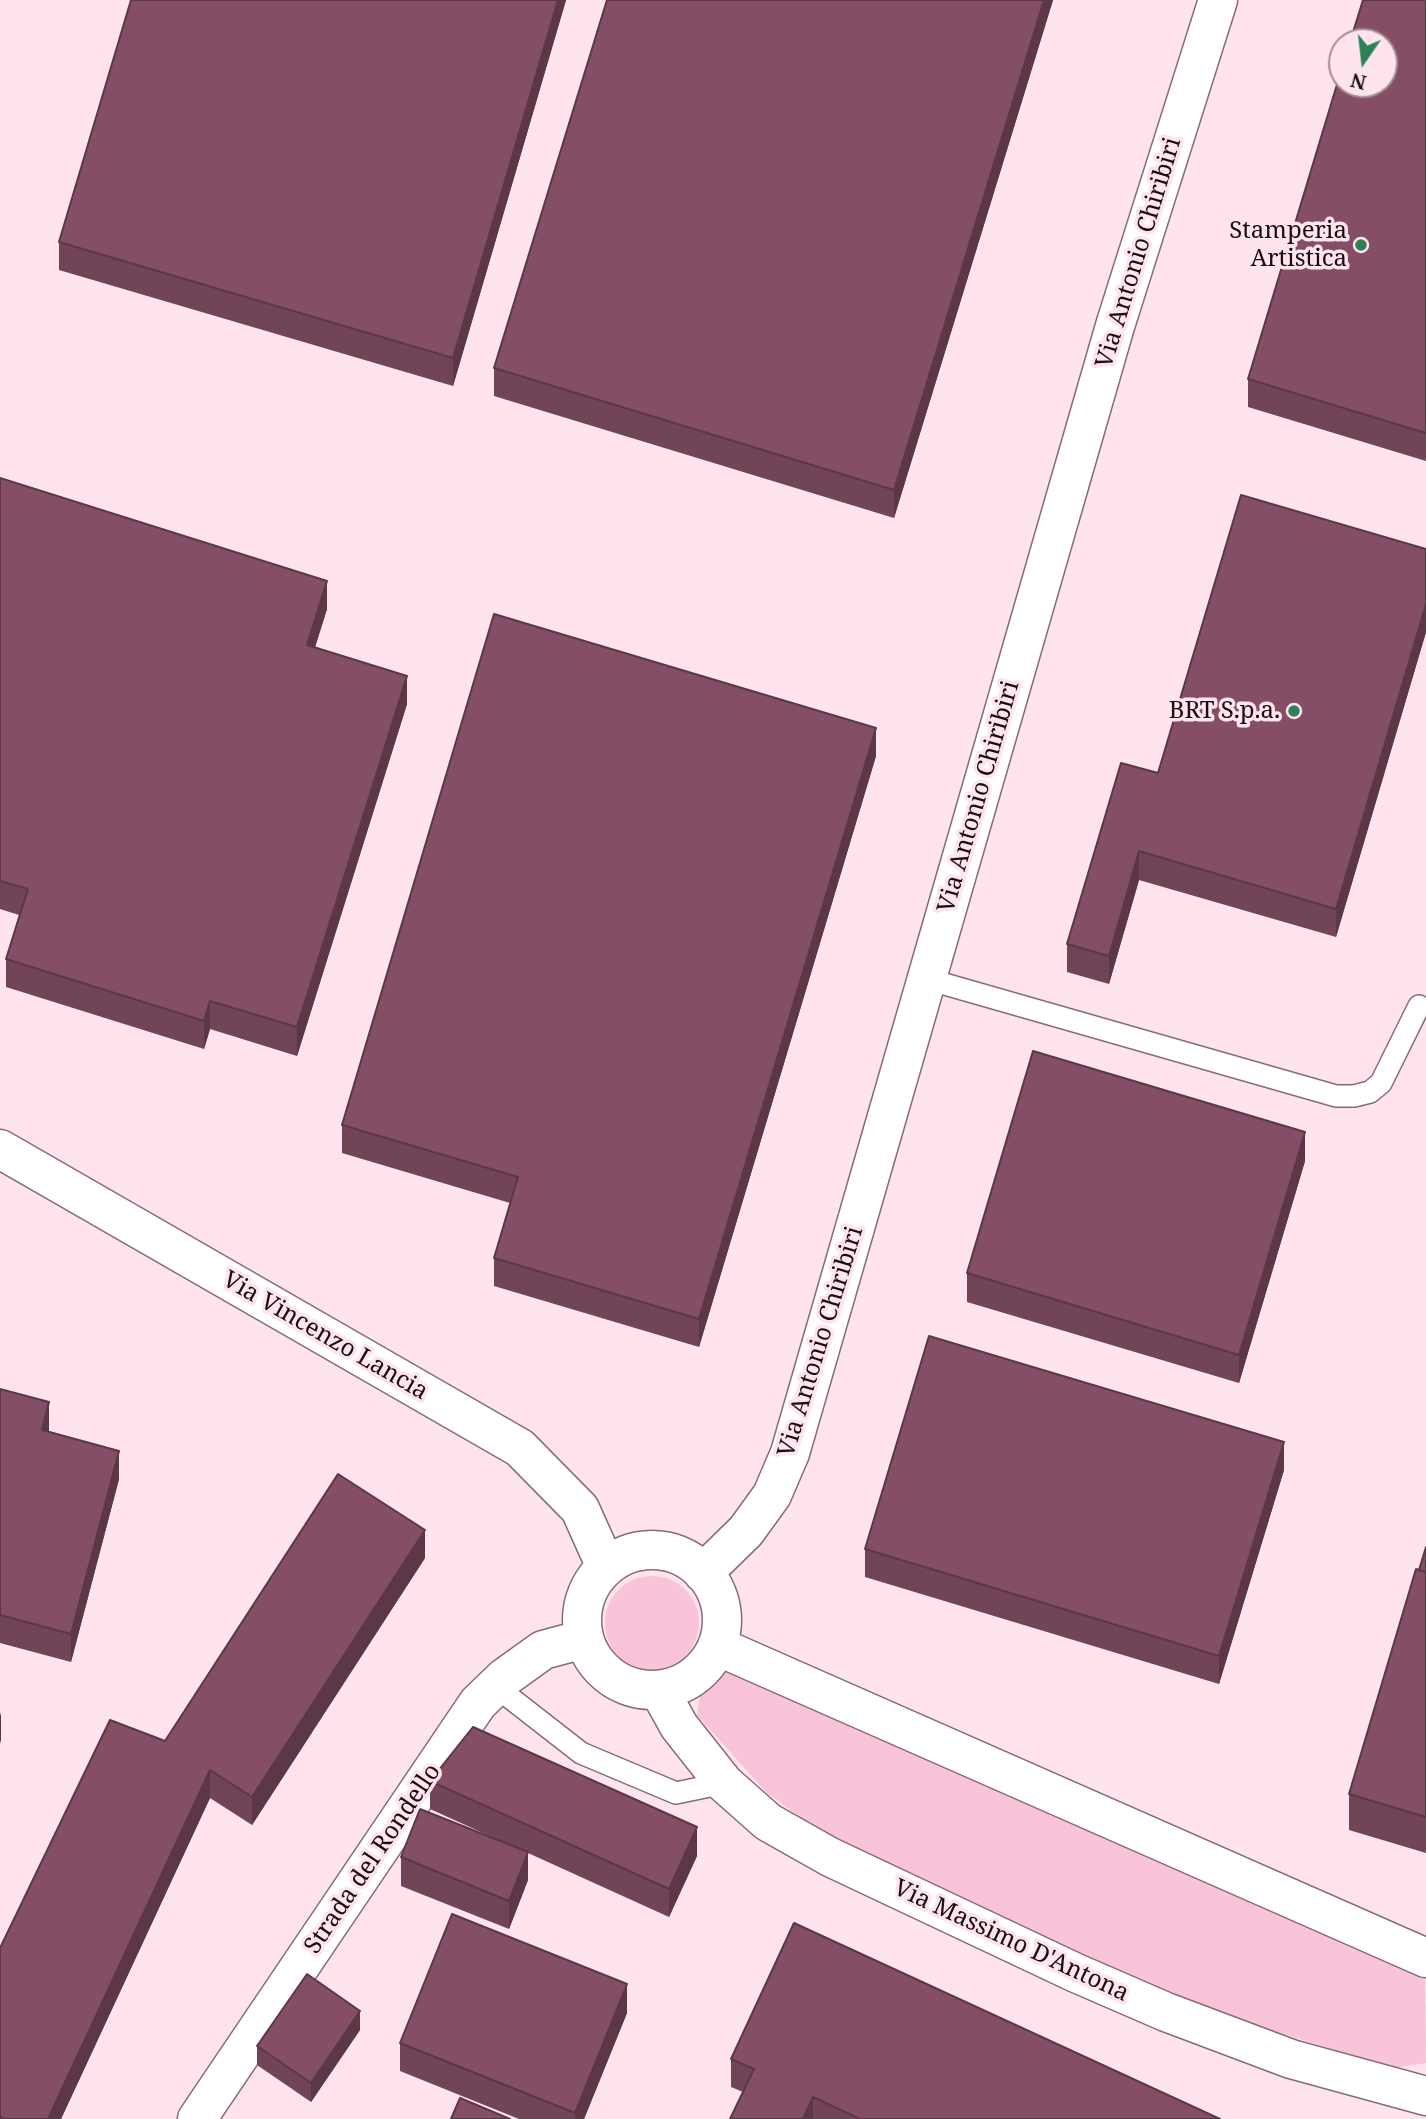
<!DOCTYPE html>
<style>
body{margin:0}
#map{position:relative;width:1426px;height:2119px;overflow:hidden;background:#ffe4ee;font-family:"Noto Serif",serif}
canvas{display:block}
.north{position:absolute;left:1328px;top:28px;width:70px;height:70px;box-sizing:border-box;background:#ffe4ee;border:2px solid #a38e96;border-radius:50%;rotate:194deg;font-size:19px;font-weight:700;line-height:28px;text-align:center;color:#180d12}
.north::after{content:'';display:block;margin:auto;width:24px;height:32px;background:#2d8356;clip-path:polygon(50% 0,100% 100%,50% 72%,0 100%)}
</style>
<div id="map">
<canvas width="1426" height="2119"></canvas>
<div class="north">N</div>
</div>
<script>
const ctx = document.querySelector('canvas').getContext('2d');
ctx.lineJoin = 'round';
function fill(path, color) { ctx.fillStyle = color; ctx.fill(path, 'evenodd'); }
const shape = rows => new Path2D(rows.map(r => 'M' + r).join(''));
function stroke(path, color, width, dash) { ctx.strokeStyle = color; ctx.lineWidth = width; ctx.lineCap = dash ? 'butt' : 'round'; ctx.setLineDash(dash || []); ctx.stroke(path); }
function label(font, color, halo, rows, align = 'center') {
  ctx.font = font + ' "Noto Serif",serif'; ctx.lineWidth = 7; ctx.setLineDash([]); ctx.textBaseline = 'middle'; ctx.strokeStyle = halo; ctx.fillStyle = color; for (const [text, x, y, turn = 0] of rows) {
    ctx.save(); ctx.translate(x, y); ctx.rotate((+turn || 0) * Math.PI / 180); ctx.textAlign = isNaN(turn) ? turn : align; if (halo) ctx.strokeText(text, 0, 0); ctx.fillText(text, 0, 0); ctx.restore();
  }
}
const green = shape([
 '605 1623a47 47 0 1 1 94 0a47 47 0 1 1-94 0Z',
 [726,1672,762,1686,1425,1979,1426,2063,1395,2068,1191,2006,842,1848,766,1792,697,1715,701,1689,713,1676]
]);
const lane = shape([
 [927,979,1336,1096,1354,1096,1370,1092,1381,1083,1419,1006],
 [495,1686,581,1753,676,1793,724,1783]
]);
const street = shape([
 [0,1149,520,1448,580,1509,606,1567],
 '582 1620a70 70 0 1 1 140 0a70 70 0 1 1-140 0Z',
 [703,1573,746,1531,772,1495,790,1453,1115,326,1218,0],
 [717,1646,1426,1958],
 [659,1690,679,1726,724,1783,768,1822,830,1857,1076,1973,1166,2012,1291,2059,1426,2096],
 [197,2119,478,1703,504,1678,543,1650,584,1639]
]);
const wall = shape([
 [131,0,566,0,453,386,59,270,59,242],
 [607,0,1053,0,894,518,494,396,494,368],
 [1426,0,1426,461,1248,407,1248,379],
 [0,478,327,609,315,647,407,704,297,1056,210,1029,204,1049,6,987,6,959,19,915,0,909],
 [1426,549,1426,632,1336,937,1139,880,1109,984,1067,972,1067,944,1158,773],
 [876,756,699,1347,494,1286,494,1258,510,1203,342,1153,342,1125],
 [1305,1161,1239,1383,967,1302,967,1273],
 [0,1389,49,1430,49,1432,119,1479,71,1662,0,1643],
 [1284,1470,1219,1684,865,1577,865,1549],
 [1426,1547,1426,1853,1349,1830,1349,1794],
 [425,1558,252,1825,210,1798,61,2119,0,2119,0,1948],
 [430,1781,697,1856,669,1917,528,1853,528,1880,509,1929,401,1886,401,1857,503,1842,430,1809],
 [627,2013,584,2119,519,2119,400,2071,400,2043],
 [360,2030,311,2102,257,2065,257,2046],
 [731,2059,1220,2119,730,2119,743,2092,731,2087]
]);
const shadedWall = shape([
 [558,0,566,0,453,386,453,358],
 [1044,0,1053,0,894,518,894,490],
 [327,581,327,609,307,673,307,645],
 [1426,604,1426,632,1336,937,1336,909],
 [407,676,407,704,297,1056,297,1027],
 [876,728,876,756,699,1347,699,1319],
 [1139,851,1139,880,1109,984,1109,956],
 [210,1001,210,1029,204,1049,204,1021],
 [1305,1132,1305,1161,1239,1383,1239,1355],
 [49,1402,49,1430,42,1458,42,1430],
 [1284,1442,1284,1470,1219,1684,1219,1656],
 [119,1451,119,1479,71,1662,71,1634],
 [425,1530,425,1558,252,1825,252,1797],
 [1,1712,1,1740,0,1744,0,1716],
 [210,1770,210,1798,61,2119,48,2119],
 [697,1827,697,1856,669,1917,669,1889],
 [528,1852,528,1880,509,1929,509,1901],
 [627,1984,627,2013,584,2119,575,2119,575,2113],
 [360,2011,360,2030,311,2102,311,2083],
 [813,2097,813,2119,803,2119]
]);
const building = shape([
 [131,0,558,0,453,358,59,242,131,0],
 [607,0,1044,0,894,490,494,368,607,0],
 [1363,0,1426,0,1426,433,1248,379,1342,68,1342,84,1384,84,1384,42,1350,42,1363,0],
 [0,478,327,581,307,645,407,676,297,1027,210,1001,204,1021,6,959,28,889,0,881,0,478],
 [1241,495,1426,549,1426,604,1336,909,1139,851,1109,956,1067,944,1121,763,1158,773,1241,495],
 [494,614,876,728,699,1319,494,1258,518,1177,342,1125,494,614],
 [1033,1051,1305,1132,1239,1355,967,1273,1033,1051],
 [929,1336,1284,1442,1219,1656,865,1549,929,1336],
 [0,1389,49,1402,42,1430,119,1451,71,1634,0,1615,0,1389],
 [338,1474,425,1530,252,1797,210,1770,48,2119,5,2119,0,2117,0,1948,110,1720,165,1741,338,1474],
 [1426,1547,1426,1572,1419,1570,1426,1547],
 [1416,1569,1426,1572,1426,1817,1349,1794,1416,1569],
 [473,1727,697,1827,669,1889,430,1781,473,1727],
 [420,1809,528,1852,509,1901,401,1857,420,1809],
 [452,1914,627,1984,575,2113,400,2043,452,1914],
 [794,1923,1220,2119,860,2119,813,2097,803,2119,730,2119,754,2069,731,2059,794,1923],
 [307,1974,360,2011,311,2083,257,2046,307,1974],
 [460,2098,510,2119,451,2119,460,2098]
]);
const markers = [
 [1361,245,7,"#2d8356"],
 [1294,711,7,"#2d8356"]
];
const poiNames = [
 ["Stamperia",1347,231],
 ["Artistica",1347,259],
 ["BRT S.p.a.",1280,711]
];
const streetNames = [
 ["Via Antonio Chiribiri",1139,253,-73],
 ["Via Antonio Chiribiri",979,797,-74],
 ["Via Vincenzo Lancia",325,1336,30],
 ["Via Antonio Chiribiri",821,1342,-73],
 ["Strada del Rondello",373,1859,-56],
 ["Via Massimo D'Antona",1011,1941,25]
];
fill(green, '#f9c3d9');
stroke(lane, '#886b77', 24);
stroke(street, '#886b77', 41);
stroke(lane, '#fff', 21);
stroke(street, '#fff', 38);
fill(wall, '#724458');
fill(shadedWall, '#5c3747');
fill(building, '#844f66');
stroke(building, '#5c3747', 2);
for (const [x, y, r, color] of markers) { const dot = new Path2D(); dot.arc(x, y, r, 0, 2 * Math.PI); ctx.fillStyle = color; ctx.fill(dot); stroke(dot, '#ffe4ee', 2.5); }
label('24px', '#180d12', '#ffe4ee', poiNames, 'right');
label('24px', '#180d12', '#ffe4ee', streetNames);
</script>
